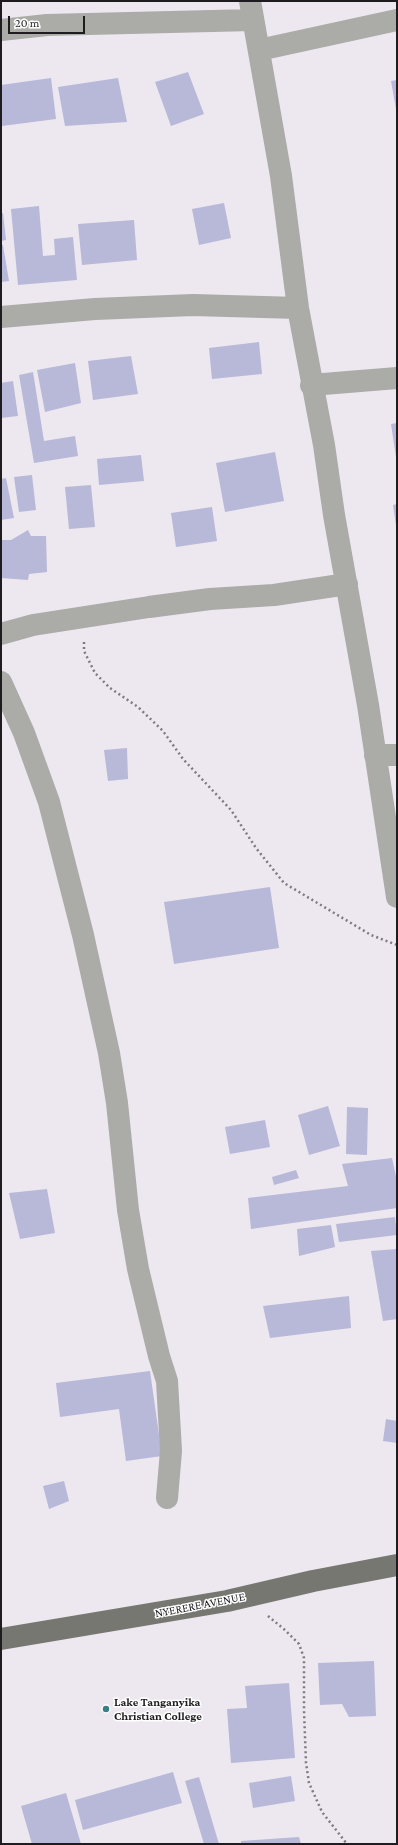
<!DOCTYPE html>
<style>
body{margin:0}
#map{position:relative;width:398px;height:1845px;overflow:hidden;background:#ede7ef;font-family:"Crimson Pro",serif}
canvas{display:block}
.frame{position:absolute;inset:0;border:2px solid #1e1c1f;pointer-events:none}
.scale{position:absolute;left:8px;top:16px;width:77px;height:18px;box-sizing:border-box;border:2px solid #1e1c1f;border-top:0;padding-left:5px;font-size:12px;line-height:14px;white-space:nowrap;color:#1e1c1f;-webkit-text-stroke:3px #fff;paint-order:stroke}
</style>
<div id="map">
<canvas width="398" height="1845"></canvas>
<div class="frame"></div>
<div class="scale">20 m</div>
</div>
<script>
const ctx = document.querySelector('canvas').getContext('2d');
ctx.lineJoin = 'round';
function fill(path, color) { ctx.fillStyle = color; ctx.fill(path, 'evenodd'); }
const shape = rows => new Path2D(rows.map(r => 'M' + r).join(''));
function stroke(path, color, width, dash) { ctx.strokeStyle = color; ctx.lineWidth = width; ctx.lineCap = dash ? 'butt' : 'round'; ctx.setLineDash(dash || []); ctx.stroke(path); }
function label(font, color, halo, rows, align = 'center') {
  ctx.font = font + ' "Crimson Pro",serif'; ctx.lineWidth = 3; ctx.setLineDash([]); ctx.textBaseline = 'middle'; ctx.strokeStyle = halo; ctx.fillStyle = color; for (const [text, x, y, turn = 0] of rows) {
    ctx.save(); ctx.translate(x, y); ctx.rotate((+turn || 0) * Math.PI / 180); ctx.textAlign = isNaN(turn) ? turn : align; if (halo) ctx.strokeText(text, 0, 0); ctx.fillText(text, 0, 0); ctx.restore();
  }
}
const building = shape([
 [188,72,204,114,171,126,155,82],
 [51,78,56,119,2,126,1,85],
 [118,78,127,122,65,126,58,87],
 [397,80,397,109,396,109,391,81],
 [224,203,231,238,199,245,192,209],
 [39,206,43,256,55,255,54,239,73,237,77,280,18,285,11,209],
 [1,213,3,213,6,240,1,241],
 [134,220,137,260,82,265,78,224],
 [1,245,3,245,9,281,1,282],
 [259,342,262,374,212,379,209,348],
 [131,356,138,394,93,400,88,361],
 [75,363,81,403,45,412,37,370],
 [33,372,44,441,75,436,78,456,34,463,19,375],
 [13,381,18,416,1,418,1,383],
 [397,423,397,457,396,457,391,424],
 [275,452,284,501,225,512,216,463],
 [141,455,144,481,99,485,97,459],
 [32,475,36,510,19,512,14,477],
 [6,478,14,518,1,520,1,479],
 [91,485,95,527,69,529,65,487],
 [397,504,397,525,396,525,393,505],
 [212,507,217,541,176,547,171,513],
 [28,530,31,536,46,536,47,572,29,574,28,580,1,578,1,540,11,540],
 [127,748,128,779,108,781,104,750],
 [270,887,279,948,174,964,164,902],
 [328,1106,340,1146,309,1155,298,1115],
 [347,1107,368,1108,367,1155,346,1154],
 [265,1120,270,1147,230,1154,225,1127],
 [392,1158,397,1181,397,1208,251,1229,248,1198,348,1186,342,1164],
 [296,1170,299,1178,274,1185,272,1177],
 [47,1189,55,1233,20,1239,9,1193],
 [395,1217,397,1235,339,1242,336,1224],
 [331,1225,335,1247,299,1256,297,1229],
 [397,1249,397,1319,383,1321,371,1251],
 [349,1296,351,1328,270,1338,263,1306],
 [150,1371,162,1456,126,1461,119,1409,60,1417,56,1383],
 [386,1419,397,1421,397,1443,383,1441],
 [64,1481,69,1501,49,1509,43,1486],
 [374,1661,376,1716,349,1717,342,1704,320,1705,318,1663],
 [289,1683,295,1758,231,1763,227,1709,247,1708,245,1686],
 [173,1772,182,1803,83,1830,75,1800],
 [291,1776,295,1801,253,1808,249,1783],
 [199,1777,219,1844,204,1844,185,1781],
 [66,1793,81,1844,32,1844,21,1806],
 [299,1837,301,1844,241,1844,241,1841]
]);
const path = shape([
 [84,642,84,651,95,673,110,688,138,707,163,731,183,759,231,810,256,848,284,883,371,935,397,945],
 [268,1616,285,1630,299,1644,304,1658,304,1710,306,1763,309,1783,322,1812,347,1844]
]);
const street = shape([
 [250,1,281,176,298,308,324,445,334,515,368,705,397,897],
 [1,30,47,25,253,20],
 [259,50,397,20],
 [1,317,95,309,193,305,298,308],
 [311,385,397,378],
 [1,634,33,625,149,607,210,599,274,595,347,584],
 [1,682,24,733,49,802,83,935,109,1053,117,1103,128,1210,138,1269,159,1356,167,1381,171,1451,167,1498],
 [375,755,397,755]
]);
const primary = shape([
 [1,1639,227,1601,313,1581,397,1565]
]);
const markers = [
 [106,1709,4,"#388086"]
];
const streetNames = [
 ["NYERERE AVENUE",200,1605,-11]
];
const poiNames = [
 ["Lake Tanganyika",114,1702],
 ["Christian College",114,1716]
];
fill(building, '#b8b8d9');
stroke(path, '#7e7a7f', 2.5, [2, 3]);
stroke(street, '#ababa7', 22);
stroke(primary, '#767770', 22);
for (const [x, y, r, color] of markers) { const dot = new Path2D(); dot.arc(x, y, r, 0, 2 * Math.PI); ctx.fillStyle = color; ctx.fill(dot); stroke(dot, '#fff', 1.5); }
label('12px', '#1e1c1f', '#fff', streetNames);
label('bold 12px', '#1e1c1f', '#fff', poiNames, 'left');
</script>
